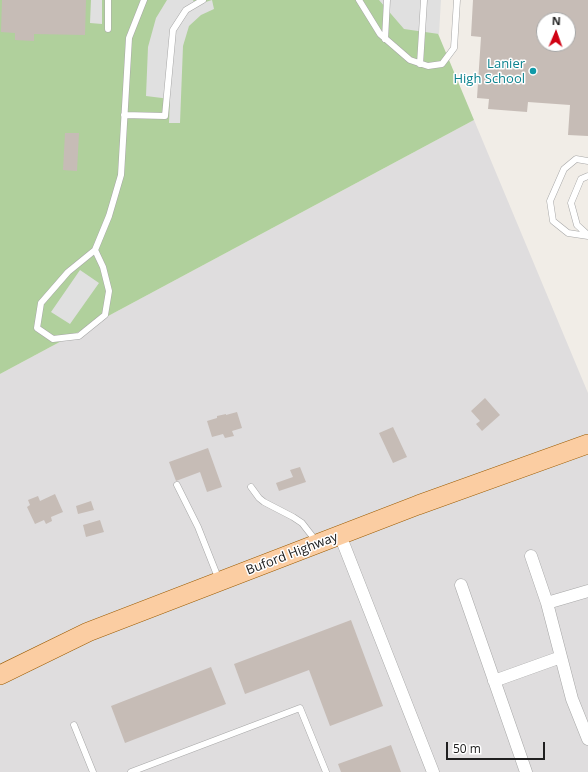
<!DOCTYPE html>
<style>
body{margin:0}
#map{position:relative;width:588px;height:772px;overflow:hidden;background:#f1ede7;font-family:"Open Sans",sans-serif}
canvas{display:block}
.north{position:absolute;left:536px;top:12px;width:40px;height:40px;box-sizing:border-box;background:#fff;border:1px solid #a6a6a6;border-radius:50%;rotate:2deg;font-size:11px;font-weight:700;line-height:16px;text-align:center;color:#202020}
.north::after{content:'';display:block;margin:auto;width:14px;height:18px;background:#d00113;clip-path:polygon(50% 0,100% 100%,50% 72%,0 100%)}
.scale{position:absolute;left:446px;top:742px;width:99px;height:18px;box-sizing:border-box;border:2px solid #202020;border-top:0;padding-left:5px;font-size:12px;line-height:14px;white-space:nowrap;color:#202020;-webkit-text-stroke:3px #fff;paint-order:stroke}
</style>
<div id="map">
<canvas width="588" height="772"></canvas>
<div class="north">N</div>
<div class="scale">50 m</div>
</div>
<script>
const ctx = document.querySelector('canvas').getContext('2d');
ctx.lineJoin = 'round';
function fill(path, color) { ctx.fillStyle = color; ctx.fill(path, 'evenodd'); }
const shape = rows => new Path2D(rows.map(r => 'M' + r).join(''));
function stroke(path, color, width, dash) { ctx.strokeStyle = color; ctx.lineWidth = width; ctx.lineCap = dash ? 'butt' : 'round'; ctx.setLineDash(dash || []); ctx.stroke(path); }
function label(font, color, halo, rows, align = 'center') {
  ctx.font = font + ' "Open Sans",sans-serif'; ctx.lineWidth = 3; ctx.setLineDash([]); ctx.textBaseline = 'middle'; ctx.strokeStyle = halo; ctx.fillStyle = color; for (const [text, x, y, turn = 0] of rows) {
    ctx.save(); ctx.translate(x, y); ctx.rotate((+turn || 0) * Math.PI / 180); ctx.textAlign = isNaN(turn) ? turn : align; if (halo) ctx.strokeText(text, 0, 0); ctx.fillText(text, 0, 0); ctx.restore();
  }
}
const residential = shape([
 [474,120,588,393,588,772,0,772,0,374]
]);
const forest = shape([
 [0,0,424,0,474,120,0,374]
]);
const parking = shape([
 [91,0,102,0,102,24,90,23],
 [167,0,193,0,196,5,212,0,214,9,201,15,189,26,183,46,180,123,169,123,170,99,146,96,148,47,156,18],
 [379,0,441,0,439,34,404,29],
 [80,270,99,283,70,324,51,312]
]);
const building = shape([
 [2,0,86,0,85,35,34,34,34,41,15,40,15,33,1,32],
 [473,0,588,0,588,136,568,135,570,105,528,102,527,112,488,109,489,99,477,98,481,37,471,36],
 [544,20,568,20,568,44,544,44],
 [65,133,79,133,77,171,63,170],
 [485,398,500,415,482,431,476,424,480,421,471,411],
 [237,412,242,428,232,431,234,436,225,438,223,434,212,437,207,421,217,418,217,416,226,414,226,415],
 [393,427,407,457,393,463,379,433],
 [208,448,222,487,207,492,200,472,176,481,169,462],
 [300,467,306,482,279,491,276,483,293,477,290,470],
 [55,494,63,512,51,517,52,521,46,524,44,520,35,524,27,507,30,505,28,500,38,496,40,501],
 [91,501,94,510,78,514,76,506],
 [100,520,104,532,86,537,83,525],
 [351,620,383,706,330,726,309,670,245,694,234,664],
 [211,667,226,704,125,743,111,706],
 [391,745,401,772,341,772,338,764]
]);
const service = shape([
 [359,0,380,34,410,60,428,66,442,64,454,48,457,0],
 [108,29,108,0],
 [385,39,387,0],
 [420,64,424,0],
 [124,115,165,116,173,30,186,10,203,0],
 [588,161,576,159,564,169,550,201,553,221,568,233,588,236],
 [588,176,581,179,571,203,577,225,588,235],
 [95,250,103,267,109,291,105,315,79,336,53,339,37,328,41,303,68,272,95,250,109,216,121,175,129,38,144,0],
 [177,485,198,527,219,580],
 [251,487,259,498,264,502,293,517,302,523,316,541],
 [74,725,93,772],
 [131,772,300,708,326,772]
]);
const minor = shape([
 [340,535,433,772],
 [531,556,547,603,572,699,588,739],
 [461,585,526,772],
 [547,603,588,591],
 [494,681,561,657]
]);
const primary = shape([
 [0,675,88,632,418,505,588,444]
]);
const markers = [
 [533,71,4,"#0f9aa8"]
];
const cultureNames = [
 ["Lanier",525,64],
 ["High School",525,79]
];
const streetNames = [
 ["Buford Highway",292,554,-21]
];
fill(residential, '#dfddde');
fill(forest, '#b0d09c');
fill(parking, '#e0e0e0');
fill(building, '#c6bcb6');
stroke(service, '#a7a7a7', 7);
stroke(minor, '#a7a7a7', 13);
stroke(primary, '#9c5b01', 20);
stroke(service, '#fff', 6);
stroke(minor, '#fff', 12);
stroke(primary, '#fbcda2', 19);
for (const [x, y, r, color] of markers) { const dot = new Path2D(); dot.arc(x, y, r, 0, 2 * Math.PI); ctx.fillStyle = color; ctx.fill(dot); stroke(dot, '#fff', 1.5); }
label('13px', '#0d838f', '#fff', cultureNames, 'right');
label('13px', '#202020', '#fff', streetNames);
</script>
